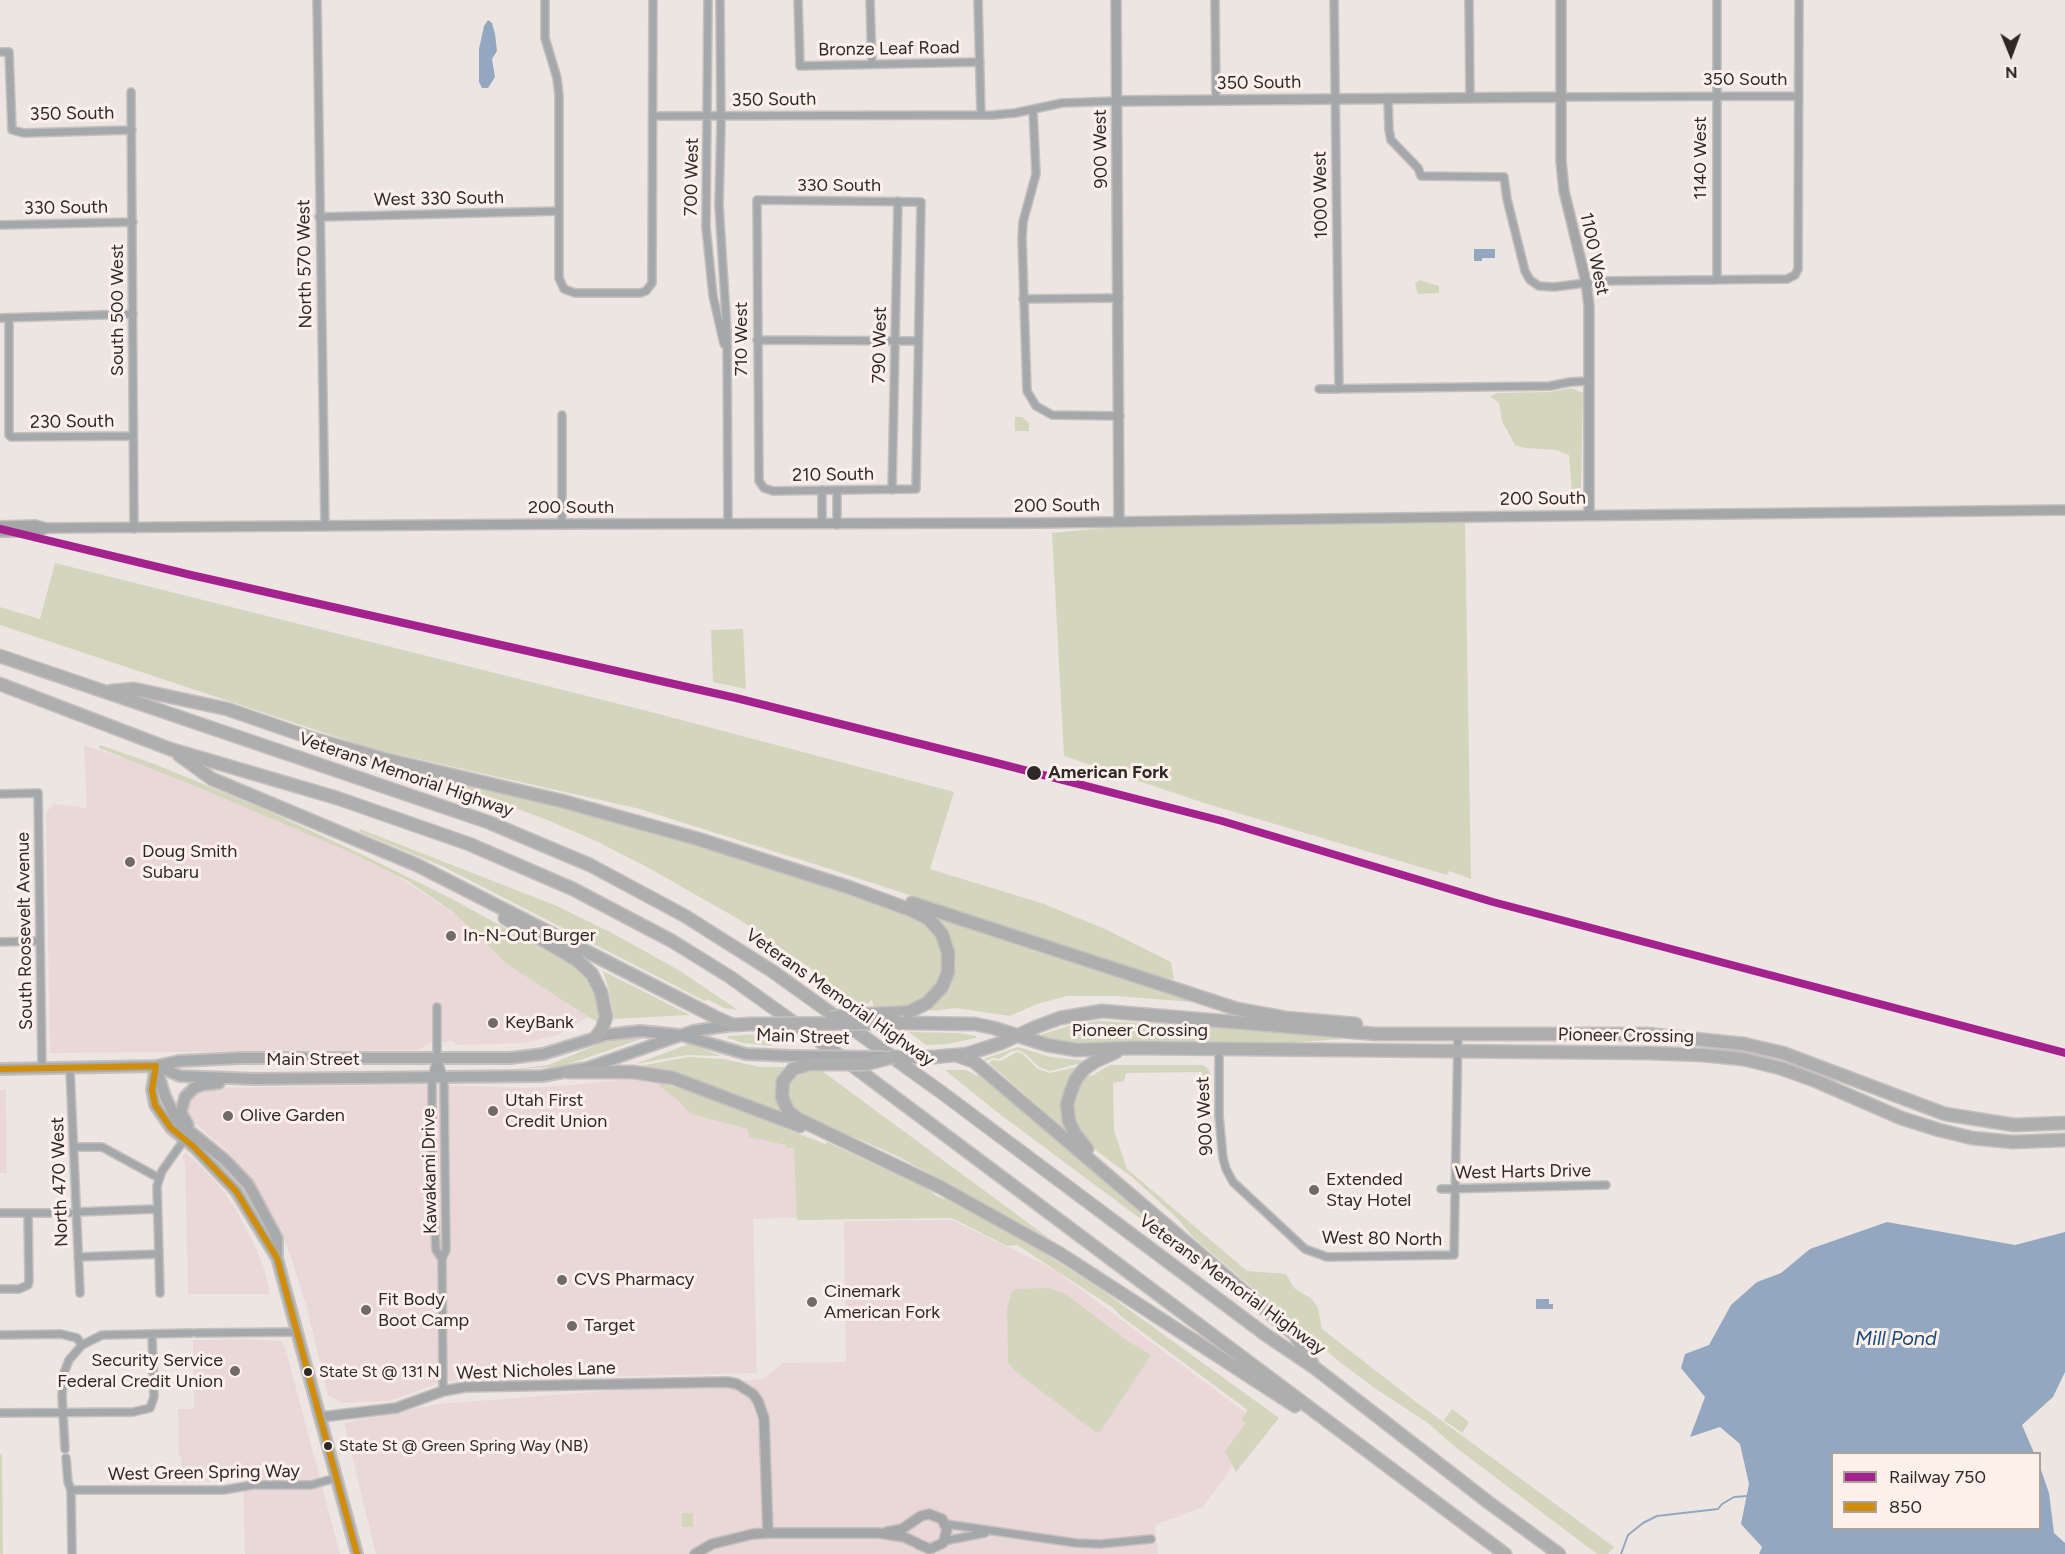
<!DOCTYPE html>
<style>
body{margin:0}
#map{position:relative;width:2065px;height:1554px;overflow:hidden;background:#ece5e2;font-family:Figtree,sans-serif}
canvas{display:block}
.legend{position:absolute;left:1831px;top:1452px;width:210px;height:78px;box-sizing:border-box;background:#fdf0eb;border:2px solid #aaa09d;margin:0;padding:8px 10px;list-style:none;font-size:18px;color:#2e2928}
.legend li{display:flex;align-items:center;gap:12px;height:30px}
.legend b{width:30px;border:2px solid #aaa09d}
.north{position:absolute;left:1981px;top:24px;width:60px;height:60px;-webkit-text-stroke:4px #fdf0eb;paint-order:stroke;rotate:179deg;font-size:16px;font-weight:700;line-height:24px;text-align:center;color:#2e2928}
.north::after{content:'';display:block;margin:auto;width:21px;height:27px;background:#2e2928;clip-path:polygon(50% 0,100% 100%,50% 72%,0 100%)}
</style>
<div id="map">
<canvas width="2065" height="1554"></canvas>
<ul class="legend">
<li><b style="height:8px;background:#a4228e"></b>Railway 750</li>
<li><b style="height:8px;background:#cf8d08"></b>850</li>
</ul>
<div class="north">N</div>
</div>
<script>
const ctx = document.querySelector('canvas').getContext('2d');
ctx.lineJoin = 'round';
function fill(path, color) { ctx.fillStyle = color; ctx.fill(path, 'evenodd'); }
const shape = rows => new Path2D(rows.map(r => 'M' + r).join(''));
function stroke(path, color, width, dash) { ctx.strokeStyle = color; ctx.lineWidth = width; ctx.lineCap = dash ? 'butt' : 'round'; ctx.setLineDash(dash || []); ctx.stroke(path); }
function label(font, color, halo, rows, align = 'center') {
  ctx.font = font + ' Figtree,sans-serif'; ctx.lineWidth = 6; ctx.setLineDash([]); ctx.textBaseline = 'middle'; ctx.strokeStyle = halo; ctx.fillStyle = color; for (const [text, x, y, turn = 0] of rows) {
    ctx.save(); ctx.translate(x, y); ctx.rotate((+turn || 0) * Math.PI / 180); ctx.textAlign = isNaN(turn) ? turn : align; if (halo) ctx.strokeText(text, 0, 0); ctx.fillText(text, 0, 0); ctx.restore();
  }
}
const commercial = shape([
 [84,745,147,766,351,852,394,874,458,916,508,965,587,1017,558,1035,524,1043,458,1045,452,1041,428,1044,419,1050,50,1053,46,813,53,804,87,808],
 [626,1079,665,1084,694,1093,798,1135,801,1217,753,1219,757,1373,459,1380,443,1382,389,1401,342,1403,328,1395,307,1308,292,1260,277,1222,251,1180,227,1151,195,1123,189,1112,189,1102,194,1095,204,1088,438,1085,526,1088,575,1085],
 [0,1090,6,1090,7,1173,0,1173],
 [186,1152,217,1183,236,1209,254,1244,264,1268,270,1294,188,1294,185,1165,182,1157],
 [952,1220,1055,1270,1262,1425,1203,1507,1155,1525,1158,1554,376,1554,344,1423,438,1404,763,1379,783,1363,846,1362,844,1221],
 [246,1339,281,1341,285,1347,340,1554,245,1554,243,1479,228,1481,182,1482,181,1456,179,1456,178,1409,194,1409,193,1340]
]);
const green = shape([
 [1420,280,1439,286,1439,293,1418,294,1415,284],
 [1572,388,1583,393,1581,495,1577,503,1571,507,1562,507,1570,501,1572,493,1569,455,1556,450,1525,448,1515,445,1502,421,1499,403,1490,396,1498,393,1550,392],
 [1015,417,1022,417,1029,423,1029,431,1015,431],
 [1465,523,1471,879,1449,871,1447,875,1204,803,1064,756,1052,533,1135,525],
 [55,563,655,713,954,792,930,869,1044,904,1105,929,1171,962,1174,979,1164,978,1113,962,830,869,640,809,370,748,0,625,0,607,40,619],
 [743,629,746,689,713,682,711,630],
 [100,745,157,765,266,810,361,854,454,900,576,967,587,979,595,993,600,1015,599,1022,588,1017,508,965,453,912,408,881,350,852,190,784,99,748],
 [423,775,549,804,692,844,874,901,921,918,943,942,942,985,914,1006,874,1009,872,1000,863,1007,850,998,848,999,810,968,740,920,647,867,596,841,545,819],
 [360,829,557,906,614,934,680,971,738,1010,724,1008,707,999,705,1001,442,866,359,832],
 [940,920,1191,1002,1117,996,1067,996,1037,1004,1010,1016,956,1008,930,1011,949,990,955,971,956,960,952,940],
 [603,971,690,1015,614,1019,609,990],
 [1097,1021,1231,1027,1344,1039,1243,1046,1073,1043,1037,1036,1075,1024],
 [909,1032,960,1033,976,1036,976,1038,947,1044,926,1045],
 [758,1034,773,1046,743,1043,728,1038,728,1036],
 [634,1038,644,1038,563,1066,507,1070,548,1065,602,1043],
 [689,1044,721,1056,687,1055,635,1064],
 [1018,1047,1050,1057,1089,1061,1050,1071,1039,1067,1026,1054,1018,1050,1010,1052,999,1059,993,1058,986,1061,984,1059],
 [1017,1052,1023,1054,1038,1069,1050,1073,1081,1066,1074,1077,1068,1132,989,1063,992,1060,1001,1061],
 [688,1057,723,1059,760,1067,788,1067,779,1078,776,1085,777,1102,782,1114,635,1067],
 [1110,1065,1202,1065,1207,1068,1211,1075,1210,1079,1203,1078,1202,1072,1126,1073,1124,1081,1113,1083,1114,1131,1127,1169,1247,1271,1286,1274,1294,1288,1312,1299,1318,1308,1322,1329,1416,1402,1614,1547,1608,1554,1597,1554,1454,1446,1428,1423,1376,1389,1341,1363,1194,1238,1177,1218,1132,1177,1090,1146,1083,1138,1074,1119,1073,1107,1075,1095,1080,1084,1088,1074,1091,1076],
 [945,1070,966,1070,977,1076,979,1074,1145,1217,1142,1220,997,1112],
 [808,1071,822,1071,1050,1239,897,1156,861,1140,826,1127,796,1112,787,1099,788,1082,796,1073,799,1076],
 [661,1083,694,1093,825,1144,827,1142,928,1189,935,1195,944,1199,947,1197,1041,1251,1102,1290,1279,1418,1236,1472,1225,1451,1245,1424,1242,1419,1247,1411,1245,1408,1122,1317,1112,1307,1017,1245,1007,1246,952,1218,797,1220,794,1148,786,1148,786,1145,749,1137,748,1129,691,1114,679,1101,659,1086],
 [1049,1288,1067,1295,1126,1340,1151,1355,1100,1432,1097,1433,1016,1372,1008,1363,1007,1309,1011,1293,1015,1289],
 [1452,1409,1469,1422,1462,1433,1444,1420],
 [0,1454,2,1454,3,1554,0,1554],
 [682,1513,693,1513,693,1527,682,1527]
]);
const water = shape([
 [488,20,492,23,495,34,497,51,492,59,495,77,488,88,482,88,479,82,479,49,484,26],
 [1474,249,1495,249,1495,258,1482,258,1482,261,1474,261],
 [1887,1222,2015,1245,2065,1232,2065,1372,2053,1397,2022,1425,2034,1453,1832,1454,1832,1528,2040,1528,2040,1467,2049,1493,2054,1533,2065,1543,2065,1554,1759,1554,1762,1547,1741,1524,1749,1484,1740,1444,1720,1427,1690,1437,1705,1397,1681,1368,1685,1354,1709,1345,1731,1305,1757,1282,1781,1273,1810,1249],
 [1536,1299,1549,1299,1549,1304,1553,1304,1553,1309,1536,1309]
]);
const stream = shape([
 [1621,1554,1628,1535,1643,1523,1657,1516,1718,1509,1722,1504,1734,1497,1747,1496]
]);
const street = shape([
 [317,0,325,527],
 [545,0,545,38,557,78,559,96,559,278,564,289,575,293,640,293,646,291,652,283,653,0],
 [708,0,706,227,713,296,724,344],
 [720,0,721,126,719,205,727,332,728,524],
 [798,0,800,66,980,62],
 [870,0,872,64],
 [978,0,981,115],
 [1215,0,1216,100],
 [1334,0,1339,389],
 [1469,0,1470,98],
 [0,52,9,52,12,130,24,133,132,130],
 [131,92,134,529],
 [1560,97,1799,96],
 [1388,99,1389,130,1391,140,1418,168,1421,176,1504,177,1507,199,1525,271,1530,280,1539,286,1554,287,1602,281,1787,279,1795,275,1798,269,1799,0],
 [1033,109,1036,174,1023,222,1022,239,1027,391,1036,406,1052,415,1120,416],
 [653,116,993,115,1015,113,1062,103,1117,101],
 [757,200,921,202,916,489,773,491,764,488,759,481,757,200],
 [319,217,559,211],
 [0,225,133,222],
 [1717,280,1717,0],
 [1023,299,1119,298],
 [0,318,133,314],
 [9,318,9,435,11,437,133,436],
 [757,340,918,341],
 [1319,389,1550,386,1570,382,1590,381],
 [562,415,562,524],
 [822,490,822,524],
 [837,490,837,525],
 [892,490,898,201],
 [0,794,38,793,42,1068],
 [0,942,40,941],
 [437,1007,437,1059,432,1078,432,1174,436,1250,442,1259],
 [1219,1050,1219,1116,1223,1158,1226,1169,1233,1182,1305,1249,1327,1257,1454,1255,1458,1035],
 [437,1059,444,1078,446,1250,442,1259,443,1391],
 [70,1069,80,1293],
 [74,1147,102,1147,159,1178],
 [1441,1189,1606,1185],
 [76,1212,157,1209],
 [0,1213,69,1213],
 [78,1257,159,1254],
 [0,1289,19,1289,28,1285,29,1281,28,1213],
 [160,1293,157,1186,162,1171,184,1140],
 [196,1333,298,1332],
 [0,1335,61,1334,77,1338,82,1345],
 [0,1413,133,1412,150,1408,154,1397,152,1334],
 [65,1449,62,1396,64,1373,69,1360,82,1345,102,1335,191,1333],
 [66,1458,68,1482,71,1490,72,1554],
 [71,1490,223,1490,253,1485,311,1485,336,1478],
 [946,1524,1076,1543,1100,1544,1151,1539],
 [944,1541,985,1533]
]);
const secondary = shape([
 [1116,0,1119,522],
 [1561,0,1561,161,1564,191,1586,282,1589,306,1589,515],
 [1117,101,1560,97],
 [0,526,35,525,47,528],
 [0,532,34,532,49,528,562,524,1040,523,1467,517,2065,510],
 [321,1417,396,1408,443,1391,465,1387,727,1382,737,1384,753,1394,758,1401,764,1418,768,1533],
 [887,1532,902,1529,921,1516,929,1514,942,1519,947,1530,943,1543,930,1549,918,1544],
 [695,1554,712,1544,753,1534,768,1533,879,1533,904,1537,917,1543]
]);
const primary = shape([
 [156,1066,180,1076,254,1079,542,1076,587,1068,693,1031,733,1025],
 [156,1066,152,1090,155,1105,171,1128,194,1147,236,1191,277,1258,357,1554],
 [0,1069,156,1066,179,1061,241,1058,510,1058,543,1054,605,1035,640,1031,681,1035,746,1054,791,1056],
 [157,1070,165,1096,174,1115,182,1125,225,1160,248,1184,277,1238,277,1257],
 [188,1125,181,1112,185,1097,194,1088,202,1085,219,1083]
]);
const highway = shape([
 [0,656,488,822,590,865,685,916,772,971,941,1092,1266,1335,1315,1368,1488,1502,1559,1554],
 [0,684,170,749,337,798,469,844,573,889,672,941,730,977,821,1042,1505,1554],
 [111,691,134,689,227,709,314,739,384,759,562,801,698,839,851,888,911,910,929,919,942,934,948,952,948,972,942,987,927,1003,909,1012,894,1013],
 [179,755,212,779,417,865,717,1018,733,1025,751,1024],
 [912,903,1237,1009,1286,1018,1356,1024],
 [505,918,577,960,592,974,601,992,606,1017,602,1029,596,1037],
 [905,1023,975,1024,994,1028,1047,1045,1077,1050,1132,1048,1647,1053,1702,1055,1743,1059,1780,1068,1816,1081,1901,1118,1939,1130,1972,1138,2013,1142,2065,1140],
 [958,1056,973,1061,983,1069,1295,1335,1312,1363],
 [893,1057,934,1057,967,1054,1001,1043,1036,1027,1060,1018,1102,1011,1376,1034,1646,1034,1744,1044,1783,1053,1945,1114,2014,1125,2065,1123],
 [793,1069,783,1081,782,1097,788,1111,798,1119,940,1187,1059,1253,1295,1406],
 [568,1072,633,1072,673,1078,800,1126],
 [1087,1149,1075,1134,1069,1121,1067,1105,1071,1091,1076,1079,1084,1069,1096,1061,1116,1052]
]);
const primaryBridge = shape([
 [791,1056,884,1057]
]);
const highwayBridge = shape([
 [831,1018,848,1015,894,1013],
 [751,1024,905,1023],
 [793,1069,809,1064,866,1064,893,1057]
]);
const bus1 = shape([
 [156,1066,152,1090,155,1105,171,1128,194,1147,236,1191,277,1258,357,1554],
 [0,1069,156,1066]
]);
const rail1 = shape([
 [0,529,191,575,736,698,989,761,1222,821,1493,902,2065,1053]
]);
const markers = [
 [1034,773,8,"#2e2928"],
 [130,862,6,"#706b69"],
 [451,936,6,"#706b69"],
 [493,1023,6,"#706b69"],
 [493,1111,6,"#706b69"],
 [228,1116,6,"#706b69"],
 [1314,1190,6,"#706b69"],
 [562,1280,6,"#706b69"],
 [812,1302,6,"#706b69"],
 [366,1310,6,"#706b69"],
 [572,1326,6,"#706b69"],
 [235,1371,6,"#706b69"],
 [308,1372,5,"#2e2928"],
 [328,1446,5,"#2e2928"]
];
const busNames = [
 ["State St @ 131 N",319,1372],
 ["State St @ Green Spring Way (NB)",339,1446]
];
const streetNames = [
 ["Bronze Leaf Road",889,49,-1],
 ["350 South",1745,80],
 ["350 South",1259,83,-1],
 ["350 South",774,100,-1],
 ["350 South",72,114,-1],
 ["900 West",1101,149,-91],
 ["1140 West",1701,158,-90],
 ["700 West",692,177,-89],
 ["330 South",839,186],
 ["1000 West",1321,195,-91],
 ["West 330 South",439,199,-1],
 ["330 South",66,208,-1],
 ["1100 West",1594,254,78],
 ["North 570 West",305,264,-91],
 ["South 500 West",118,310,-90],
 ["710 West",742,339,-90],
 ["790 West",880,345,-89],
 ["230 South",72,422,-1],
 ["210 South",833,475,-1],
 ["200 South",1543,499,-1],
 ["200 South",1057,506,-1],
 ["200 South",571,508],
 ["Veterans Memorial Highway",406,775,19],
 ["South Roosevelt Avenue",25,931,-91],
 ["Veterans Memorial Highway",840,998,35],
 ["Pioneer Crossing",1140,1031],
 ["Pioneer Crossing",1626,1036,1],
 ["Main Street",803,1037,2],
 ["Main Street",313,1060],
 ["900 West",1205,1116,-93],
 ["Kawakami Drive",430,1171,-91],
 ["West Harts Drive",1523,1172,-1],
 ["North 470 West",60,1182,-92],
 ["West 80 North",1382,1239,1],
 ["Veterans Memorial Highway",1232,1285,36],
 ["West Nicholes Lane",536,1371,-2],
 ["West Green Spring Way",204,1473,-1]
];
const stopNames = [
 ["American Fork",1048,773]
];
const poiNames = [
 ["Doug Smith",142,852],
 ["Subaru",142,873],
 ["In-N-Out Burger",463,936],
 ["KeyBank",505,1023],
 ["Utah First",505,1101],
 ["Credit Union",505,1122],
 ["Olive Garden",240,1116],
 ["Extended",1326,1180],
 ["Stay Hotel",1326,1201],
 ["CVS Pharmacy",574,1280],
 ["Cinemark",824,1292],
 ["American Fork",824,1313],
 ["Fit Body",378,1300],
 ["Boot Camp",378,1321],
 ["Target",584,1326],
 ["Security Service",223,1361,"right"],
 ["Federal Credit Union",223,1382,"right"]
];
const waterNames = [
 ["Mill Pond",1896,1339]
];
fill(commercial, '#ead8d8');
fill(green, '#d3d6bc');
fill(water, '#93a8c0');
stroke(stream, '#93a8c0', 2);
stroke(street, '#c5c0be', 10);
stroke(secondary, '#c5c0be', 12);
stroke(primary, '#c5c0be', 14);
stroke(highway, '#c5c0be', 15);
stroke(street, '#a4a8aa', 7);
stroke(secondary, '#a4a6a8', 9);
stroke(primary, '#a8aaab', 10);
stroke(highway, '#aeaeaf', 12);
stroke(primaryBridge, '#c5c0be', 14, []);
stroke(highwayBridge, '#c5c0be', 15, []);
stroke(primaryBridge, '#a8aaab', 10);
stroke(highwayBridge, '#aeaeaf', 12);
stroke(bus1, '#cf8d08', 6);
stroke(rail1, '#a4228e', 8);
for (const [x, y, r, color] of markers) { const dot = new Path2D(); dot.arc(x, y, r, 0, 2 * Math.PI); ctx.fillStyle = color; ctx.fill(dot); stroke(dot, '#fdf0eb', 2); }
label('16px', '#2e2928', '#fdf0eb', busNames, 'left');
label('18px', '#2e2928', '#fdf0eb', streetNames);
label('bold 18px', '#2e2928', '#fdf0eb', stopNames, 'left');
label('18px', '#2e2928', '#fdf0eb', poiNames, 'left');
label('italic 20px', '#174978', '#fdf0eb', waterNames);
</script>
